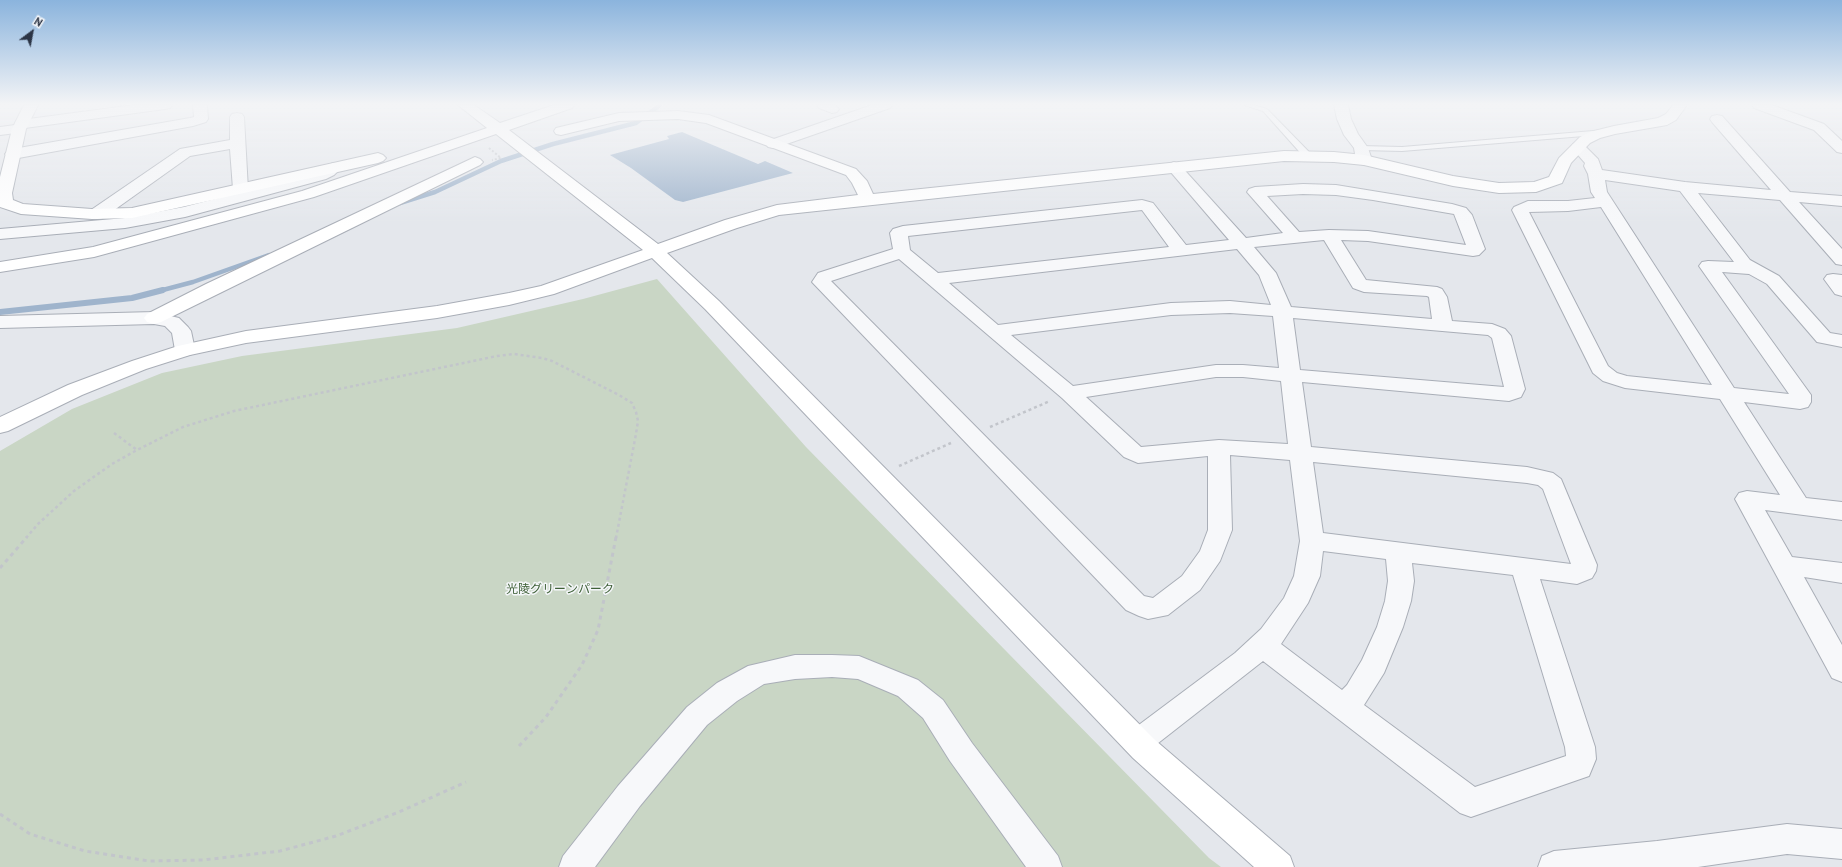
<!DOCTYPE html>
<meta charset="utf-8">
<style>
body{margin:0}
#map{position:relative;width:1842px;height:867px;overflow:hidden;background:#e4e7ec;font-family:"PT Sans",sans-serif}
canvas{display:block}
.north{position:absolute;left:12px;top:12px;width:40px;height:40px;-webkit-text-stroke:3px #f4f6f9;paint-order:stroke;rotate:32deg;font-size:11px;font-weight:700;line-height:16px;text-align:center;color:#2b3445}
.north::after{content:'';display:block;margin:auto;width:14px;height:18px;background:#2b3445;clip-path:polygon(50% 0,100% 100%,50% 72%,0 100%)}
</style>
<div id="map">
<canvas width="1842" height="867"></canvas>
<div class="north">N</div>
</div>
<script>
const ctx = document.querySelector('canvas').getContext('2d');
ctx.lineJoin = 'round';
function fill(path, color) { ctx.fillStyle = color; ctx.fill(path, 'evenodd'); }
const shape = rows => new Path2D(rows.map(r => 'M' + r).join(''));
function stroke(path, color, width, dash) { ctx.strokeStyle = color; ctx.lineWidth = width; ctx.lineCap = dash ? 'butt' : 'round'; ctx.setLineDash(dash || []); ctx.stroke(path); }
function label(font, color, halo, rows, align = 'center') {
  ctx.font = font + ' "PT Sans","Noto Sans JP",sans-serif'; ctx.lineWidth = 3; ctx.setLineDash([]); ctx.textBaseline = 'middle'; ctx.strokeStyle = halo; ctx.fillStyle = color; for (const [text, x, y, turn = 0] of rows) {
    ctx.save(); ctx.translate(x, y); ctx.rotate((+turn || 0) * Math.PI / 180); ctx.textAlign = isNaN(turn) ? turn : align; if (halo) ctx.strokeText(text, 0, 0); ctx.fillText(text, 0, 0); ctx.restore();
  }
}
const green = shape([
 [657,279,806,447,1209,858,1221,867,0,867,0,451,72,409,162,373,242,356,457,328,583,299]
]);
const water = shape([
 [682,132,758,164,765,161,793,173,683,202,675,200,631,168,610,155,669,139,667,136]
]);
const streamFar1 = shape([
 [400,203,435,192,501,161,553,144,636,123,660,105],
 [159,291,193,282,269,255]
]);
const stream = shape([
 [0,312,132,298,163,290]
]);
const pathFar2 = shape([
 [489,148,501,158,492,160]
]);
const pathFar1 = shape([
 [990,427,1050,401],
 [114,433,137,450,183,427,234,411,497,356,514,354,542,358,552,361,619,395,632,403,636,412,638,421,636,434,616,538],
 [899,466,951,443],
 [26,538,38,524,74,491,112,464,137,450]
]);
const path = shape([
 [0,568,27,537],
 [519,746,546,717,582,665,598,630,616,537],
 [0,814,30,834,85,851,149,861,203,860,280,851,336,836,399,812,466,782]
]);
const lane = shape([
 [1244,105,1254,105,1267,109,1311,154,1311,158,1305,158,1263,111,1244,105],
 [1605,130,1609,132,1608,134,1402,151,1361,150,1357,148,1361,146,1402,147,1605,130]
]);
const street = shape([
 [134,105,172,105,170,108,165,109,25,128,24,132,0,135,0,127,15,125,16,121,21,120,134,105],
 [193,105,207,105,208,119,206,122,193,126,13,159,8,157,5,154,8,151,13,149,190,118,194,117,193,105],
 [817,105,835,105,839,109,837,112,832,113,819,108,817,105],
 [872,105,892,105,890,108,778,147,773,148,768,147,766,144,768,141,872,105],
 [1334,105,1348,105,1351,119,1358,134,1368,148,1372,160,1369,163,1364,165,1359,163,1356,160,1354,148,1344,135,1337,119,1334,105],
 [1752,105,1772,105,1824,124,1842,141,1842,153,1837,152,1814,130,1754,108,1752,105],
 [237,113,242,114,244,117,248,190,314,173,333,163,338,165,341,168,334,175,326,179,185,217,125,228,0,239,0,229,125,218,184,207,238,193,233,189,230,149,190,156,103,218,97,219,91,218,89,214,91,210,180,149,230,140,230,117,232,114,237,113],
 [1717,115,1722,116,1790,192,1842,196,1842,206,1799,202,1842,249,1842,265,1836,264,1780,200,1698,193,1750,260,1779,276,1830,333,1842,335,1842,347,1817,342,1767,284,1749,274,1722,272,1811,395,1811,402,1808,407,1800,409,1744,402,1806,498,1842,502,1842,520,1765,510,1792,557,1842,563,1842,583,1804,577,1842,645,1842,682,1832,678,1735,499,1739,493,1747,491,1780,495,1720,399,1625,388,1603,381,1593,373,1512,210,1514,207,1528,201,1568,201,1595,198,1591,192,1588,174,1584,166,1585,163,1571,147,1573,144,1578,143,1583,144,1598,159,1602,170,1685,182,1771,190,1712,122,1710,119,1712,116,1717,115],
 [1605,180,1680,191,1734,262,1708,261,1702,262,1699,266,1789,394,1734,388,1607,192,1605,180],
 [1601,207,1712,385,1627,376,1617,373,1608,366,1529,212,1568,211,1601,207],
 [1174,162,1179,164,1246,238,1283,233,1247,192,1249,189,1255,187,1303,184,1336,185,1452,204,1466,208,1472,215,1485,249,1479,255,1473,256,1368,241,1341,240,1366,280,1437,287,1442,289,1447,297,1452,321,1492,324,1505,329,1511,336,1525,389,1521,397,1509,401,1302,382,1311,447,1527,467,1553,473,1561,479,1597,565,1596,571,1592,578,1577,584,1540,579,1595,747,1596,759,1589,776,1471,817,1460,813,1263,661,1148,751,1138,755,1128,751,1123,742,1128,733,1235,653,1261,629,1284,598,1294,576,1300,541,1290,460,1230,455,1232,530,1220,561,1200,590,1168,615,1148,619,1139,616,1126,610,812,282,818,273,893,249,890,233,893,229,903,226,1142,200,1153,203,1186,245,1229,240,1169,170,1166,167,1169,164,1174,162],
 [1303,194,1336,195,1373,200,1454,214,1466,245,1368,231,1329,230,1299,232,1267,196,1303,194],
 [1142,210,1169,247,938,273,910,250,908,236,1142,210],
 [1324,240,1353,288,1364,292,1427,296,1429,297,1432,319,1291,307,1276,273,1254,247,1324,240],
 [1237,249,1259,275,1271,305,1230,301,1171,303,998,325,949,283,1237,249],
 [899,259,1062,398,1124,457,1138,463,1208,456,1208,530,1200,551,1182,576,1153,598,1144,596,831,281,899,259],
 [1230,313,1273,316,1279,368,1243,365,1216,365,1073,386,1011,335,1171,315,1230,313],
 [1293,318,1488,335,1492,338,1504,387,1300,370,1293,318],
 [1216,377,1243,377,1281,381,1288,444,1219,440,1141,447,1086,397,1216,377],
 [1313,462,1527,483,1538,485,1543,489,1571,564,1323,533,1313,462],
 [1323,551,1386,559,1388,581,1385,601,1377,627,1362,660,1347,685,1342,690,1281,644,1308,603,1320,576,1323,551],
 [1412,563,1513,575,1565,747,1566,756,1475,787,1364,705,1384,673,1403,627,1411,601,1414,581,1412,563],
 [1833,274,1842,275,1842,296,1835,294,1824,279,1827,275,1833,274],
 [154,312,179,318,188,327,191,331,195,350,192,354,185,356,178,354,175,350,172,333,165,326,154,324,0,328,0,316,154,312],
 [795,655,832,655,859,656,918,680,943,700,972,743,1058,856,1062,867,1026,867,950,761,923,718,898,696,858,679,832,677,795,679,764,684,737,701,707,725,640,806,595,867,559,867,563,856,618,786,687,707,717,683,748,666,795,655],
 [1787,824,1842,829,1842,859,1787,854,1698,867,1538,867,1542,856,1554,851,1657,841,1787,824]
]);
const secondary = shape([
 [24,105,38,105,26,129,12,193,13,200,23,204,92,209,132,208,378,153,383,155,386,158,383,161,378,163,132,218,92,219,21,214,0,207,0,177,12,129,24,105],
 [458,105,474,105,500,123,554,105,574,105,572,108,509,130,658,244,725,220,777,205,858,195,852,183,846,175,706,123,678,119,619,121,561,135,556,134,554,131,556,128,619,113,678,111,709,115,856,169,867,181,873,194,1284,151,1334,152,1364,155,1453,176,1499,183,1534,182,1549,177,1559,158,1580,137,1590,132,1614,126,1658,118,1666,114,1673,105,1687,105,1676,120,1667,125,1615,134,1600,138,1590,143,1571,163,1562,183,1536,192,1499,193,1453,186,1364,165,1334,162,1284,161,779,215,737,228,667,253,719,301,1155,740,1290,856,1294,867,1254,867,1133,758,705,309,652,258,554,294,509,305,437,318,246,343,190,355,146,369,82,395,8,431,0,433,0,417,68,385,132,361,178,346,246,331,437,306,509,293,541,286,643,250,496,134,314,197,94,257,0,272,0,262,93,247,302,191,487,128,458,105],
 [475,157,480,159,483,162,480,165,161,322,154,324,147,322,144,318,147,314,206,284,475,157]
]);
const parkNames = [
 ["光陵グリーンパーク",560,590]
];
fill(green, '#c9d6c5');
fill(water, '#9fb4cc');
stroke(streamFar1, '#9fb4cc', 4.5);
stroke(stream, '#9fb4cc', 6);
stroke(lane, '#a9aeb7', 2);
stroke(street, '#a9aeb7', 2);
stroke(secondary, '#a9aeb7', 2);
stroke(pathFar2, '#c2c5cb', 2, [2, 2]);
stroke(pathFar1, '#c2c5cb', 2.5, [3, 3]);
stroke(path, '#c2c5cb', 3, [4, 4]);
fill(lane, '#f7f8fa');
fill(street, '#f7f8fa');
fill(secondary, '#fff');
const sky = ctx.createLinearGradient(0, 0, 0, 226);
sky.addColorStop(0, '#8bb4dd');
sky.addColorStop(0.46, '#f3f4f6');
sky.addColorStop(1, '#f3f4f600');
ctx.fillStyle = sky;
ctx.fillRect(0, 0, 1842, 226);
label('12px', '#3f6138', '#f4f6f9', parkNames);
</script>
